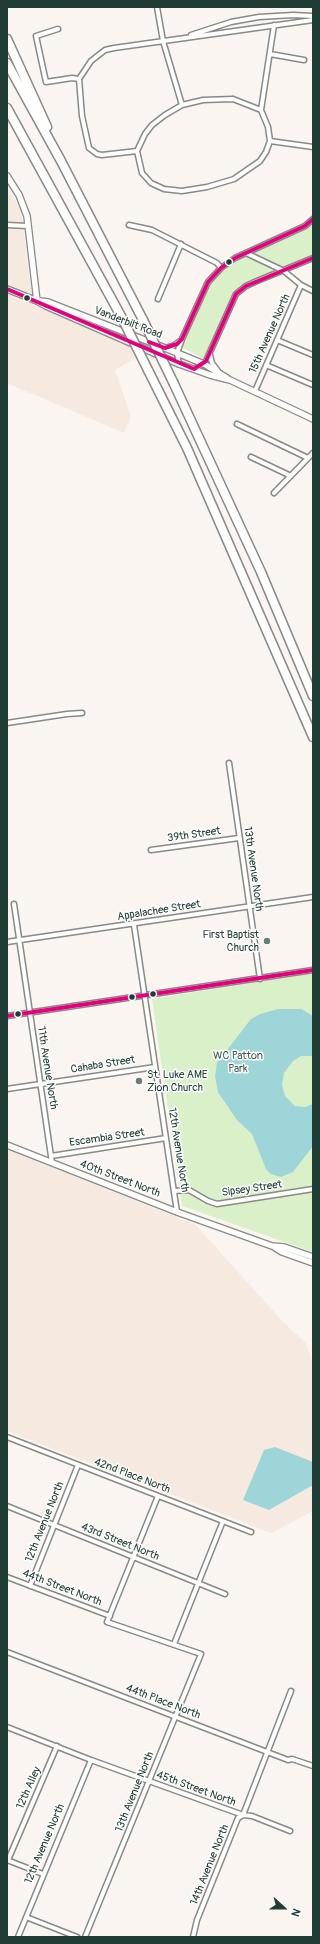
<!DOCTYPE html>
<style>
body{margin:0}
#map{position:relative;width:320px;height:1944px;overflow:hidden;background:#faf5f0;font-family:Pangolin,sans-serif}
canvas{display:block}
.frame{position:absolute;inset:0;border:8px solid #1f3d34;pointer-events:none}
.north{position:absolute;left:264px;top:1888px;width:40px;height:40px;-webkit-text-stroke:3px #fff;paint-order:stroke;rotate:111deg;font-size:11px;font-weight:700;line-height:16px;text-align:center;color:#1f3d34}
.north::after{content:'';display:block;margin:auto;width:14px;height:18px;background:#1f3d34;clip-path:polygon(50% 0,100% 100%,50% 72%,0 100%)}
</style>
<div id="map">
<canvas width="320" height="1944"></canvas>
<div class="frame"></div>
<div class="north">N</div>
</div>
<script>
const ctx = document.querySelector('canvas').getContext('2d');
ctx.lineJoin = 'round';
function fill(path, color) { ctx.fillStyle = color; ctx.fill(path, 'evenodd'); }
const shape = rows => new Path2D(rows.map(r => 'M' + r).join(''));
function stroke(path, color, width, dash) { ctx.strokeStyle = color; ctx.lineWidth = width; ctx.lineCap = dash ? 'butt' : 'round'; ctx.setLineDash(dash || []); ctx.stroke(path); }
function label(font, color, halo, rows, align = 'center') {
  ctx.font = font + ' Pangolin,sans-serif'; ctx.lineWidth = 3; ctx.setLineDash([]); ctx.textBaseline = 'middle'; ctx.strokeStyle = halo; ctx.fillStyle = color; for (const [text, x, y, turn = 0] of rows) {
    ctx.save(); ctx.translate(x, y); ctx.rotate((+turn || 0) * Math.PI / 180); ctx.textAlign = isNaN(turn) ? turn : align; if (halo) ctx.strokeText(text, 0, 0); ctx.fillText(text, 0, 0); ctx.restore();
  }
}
const built = shape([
 [7,187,21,210,33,305,129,346,135,358,115,370,131,417,124,433,7,383],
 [7,1149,196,1225,283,1322,305,1342,313,1363,313,1511,271,1533,7,1431]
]);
const green = shape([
 [313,223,313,256,246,283,235,292,210,348,203,358,181,347,210,284,223,270,237,260,308,227],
 [313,973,313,1252,182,1206,152,999]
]);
const water = shape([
 [278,1009,301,1009,313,1016,313,1056,301,1056,293,1061,284,1073,282,1085,285,1096,295,1106,305,1107,313,1104,313,1146,293,1172,281,1177,271,1174,266,1169,252,1134,237,1120,218,1092,215,1076,217,1063,251,1019,260,1014],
 [275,1447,313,1462,313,1485,269,1510,243,1500,264,1450]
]);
const minor = shape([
 [157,7,163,41,182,105],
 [58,29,36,36,46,82,72,78,79,79],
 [191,35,231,22,259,17,293,15,313,16],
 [270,54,304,60],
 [79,79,91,61,105,50,114,48,313,20],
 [79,79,82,116,89,148,97,154,102,155,137,151],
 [233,99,261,110,268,127,270,141,266,152,260,161,234,179,207,187,182,191,164,189,151,183,142,173,137,151,145,134,152,125,165,115,182,105,203,100,233,99],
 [261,110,274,25],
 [270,141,313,147],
 [7,225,28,226],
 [129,225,152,230,217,263,221,268],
 [246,253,284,271,301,285,313,291],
 [158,299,181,244],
 [277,340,313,355],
 [165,348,173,346,180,341],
 [210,355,212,363,218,371],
 [179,364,177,353,182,339,208,282,221,268,235,258,305,226,313,219],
 [266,365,313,385],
 [194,369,206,361,236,294,246,286,257,281,313,258],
 [255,391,301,285],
 [237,424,308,458],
 [251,457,291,476],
 [274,493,313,453],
 [7,723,67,714,82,713],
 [229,763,260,979],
 [151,850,239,838],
 [14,904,52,1163],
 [134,925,177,1212],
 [7,942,313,897],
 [7,1016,313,970],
 [7,1089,155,1067],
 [51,1156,166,1138],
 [174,1191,189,1190,208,1201,217,1204,313,1189],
 [7,1437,251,1532],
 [7,1506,225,1594],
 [7,1577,110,1616],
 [30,1586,78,1465],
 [174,1644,223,1521],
 [7,1652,288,1760,292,1759,313,1766],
 [7,1727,91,1760,243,1815,252,1816,290,1831],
 [7,1860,43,1874],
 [8,1860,57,1746],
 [26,1917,77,1937],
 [18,1937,91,1760],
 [85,1937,201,1654,107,1622,158,1496],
 [193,1937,197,1920,238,1818,243,1815,291,1691]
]);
const tertiary = shape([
 [7,176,19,195,27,216,37,301],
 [7,289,37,301,46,306,179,364,210,375,230,380,313,419],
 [40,301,48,302,165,348,204,364,227,378],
 [7,1145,177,1212,272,1246,284,1247,313,1257],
 [274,1247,282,1252,313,1263]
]);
const motorway = shape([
 [7,39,47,127],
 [7,63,61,161,143,320],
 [7,108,122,318],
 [148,370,187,448,313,737],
 [174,384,261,572,313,696]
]);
const motorwayBridge = shape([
 [122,318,148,370],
 [143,320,174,384]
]);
const bus1 = shape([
 [7,289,194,369,206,361,236,294,246,286,313,258],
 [149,342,165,348,177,344,182,339,208,282,221,268,235,258,305,226,313,219],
 [7,1016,313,970]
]);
const markers = [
 [229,262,3.5,"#1f3d34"],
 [27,298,3.5,"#1f3d34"],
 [267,941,4,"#6c7d76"],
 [153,994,3.5,"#1f3d34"],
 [132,997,3.5,"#1f3d34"],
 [18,1014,3.5,"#1f3d34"],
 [139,1081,4,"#6c7d76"]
];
const streetNames = [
 ["Vanderbilt Road",128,323,21],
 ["15th Avenue North",270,334,-66],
 ["39th Street",194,835,-8],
 ["13th Avenue North",253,869,82],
 ["Appalachee Street",159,911,-9],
 ["Cahaba Street",103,1065,-9],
 ["11th Avenue North",47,1068,81],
 ["Escambia Street",107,1138,-8],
 ["12th Avenue North",178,1150,81],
 ["40th Street North",120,1179,21],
 ["Sipsey Street",252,1189,-8],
 ["42nd Place North",132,1476,21],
 ["12th Avenue North",45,1522,-68],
 ["43rd Street North",120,1542,22],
 ["44th Street North",62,1588,21],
 ["44th Place North",163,1702,21],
 ["12th Alley",29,1788,-66],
 ["45th Street North",196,1789,20],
 ["13th Avenue North",135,1792,-68],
 ["12th Avenue North",45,1844,-67],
 ["14th Avenue North",210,1865,-68]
];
const poiNames = [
 ["First Baptist",259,935],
 ["Church",259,948],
 ["St. Luke AME",147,1075,"left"],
 ["Zion Church",147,1088,"left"]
];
const parkNames = [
 ["WC Patton",238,1056],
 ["Park",238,1069]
];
fill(built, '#f6e9df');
fill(green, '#daf0c8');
fill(water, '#9ed5d9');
stroke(minor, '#878a86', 7);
stroke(tertiary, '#878a86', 8);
stroke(motorway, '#878a86', 11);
stroke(minor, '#fefefd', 4);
stroke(tertiary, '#fefefd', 5.5);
stroke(motorway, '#fefefd', 8);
stroke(motorwayBridge, '#878a86', 11, []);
stroke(motorwayBridge, '#fefefd', 8);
stroke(bus1, '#e5007d', 4);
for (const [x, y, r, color] of markers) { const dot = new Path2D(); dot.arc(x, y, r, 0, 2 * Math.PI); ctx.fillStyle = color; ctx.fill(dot); stroke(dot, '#fff', 1.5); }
label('11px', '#1f3d34', '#fff', streetNames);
label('11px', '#1f3d34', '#fff', poiNames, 'right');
label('11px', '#3f604b', '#fff', parkNames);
</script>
